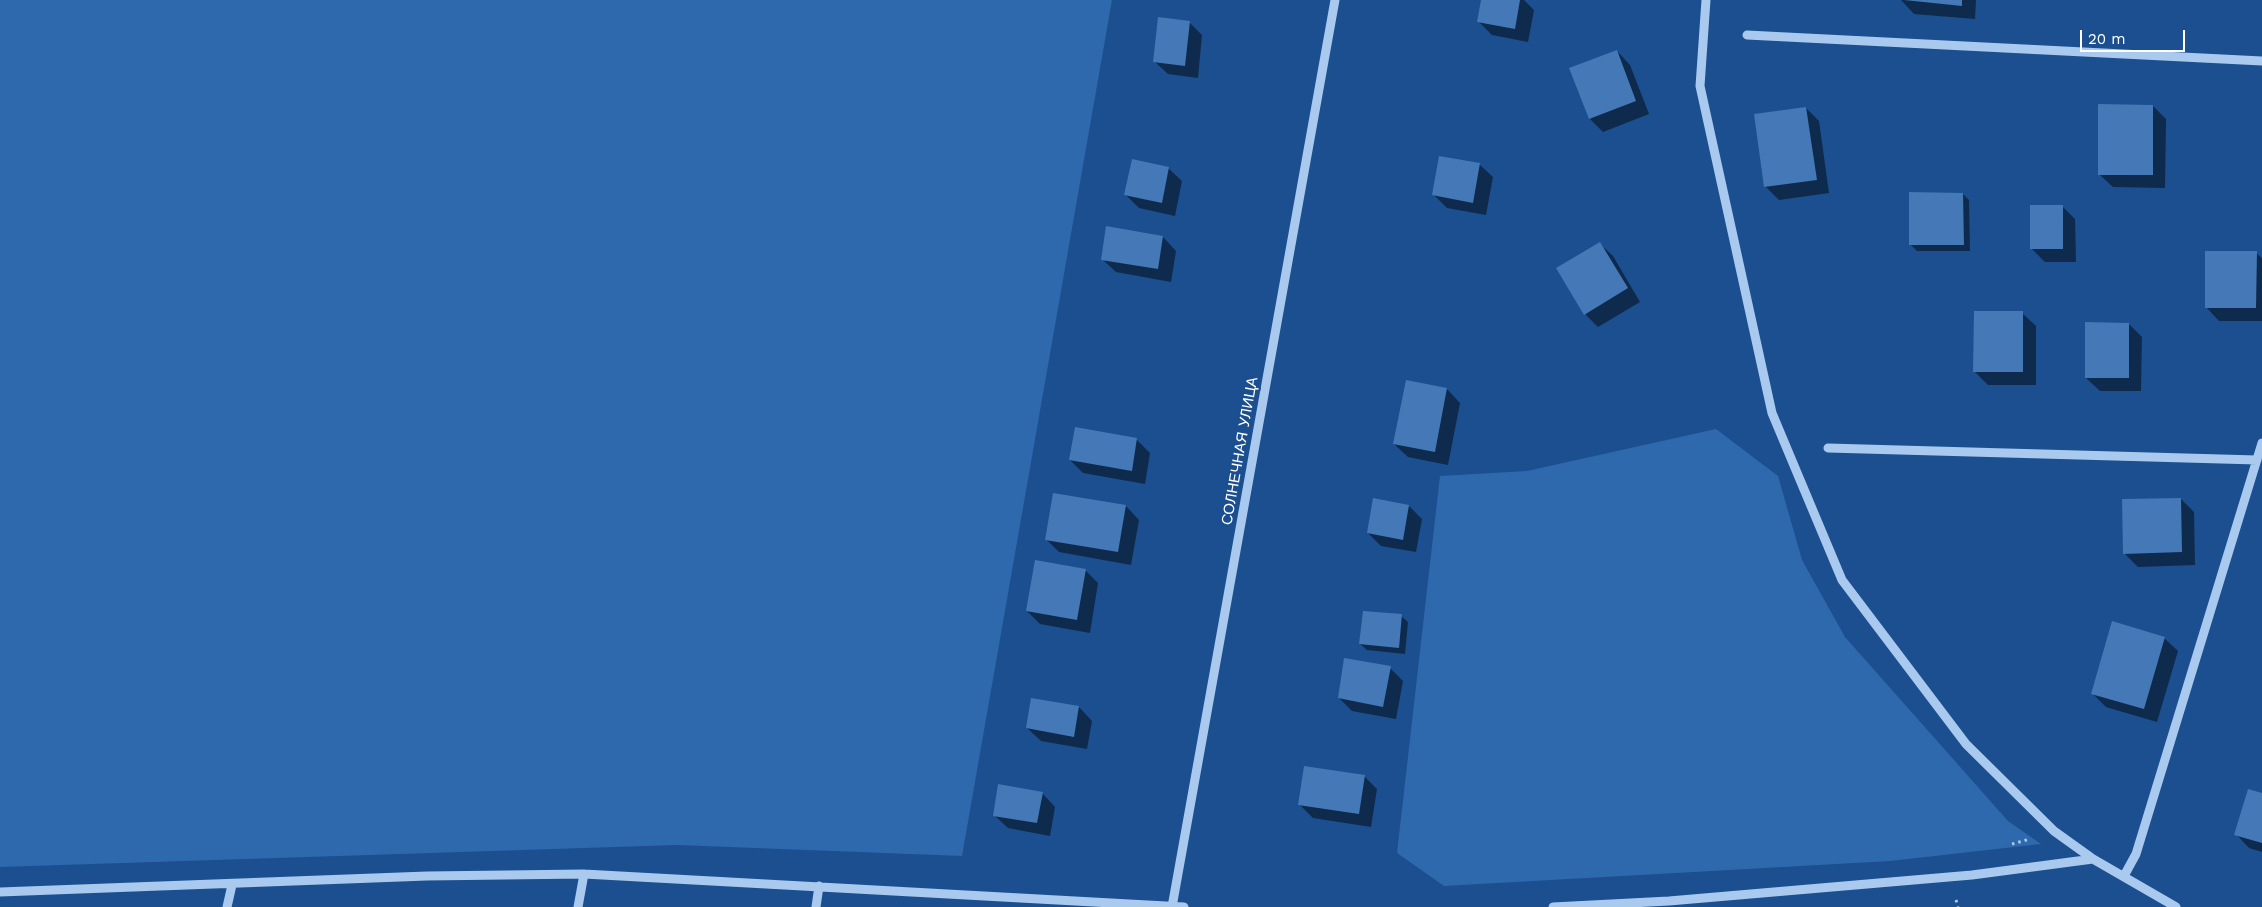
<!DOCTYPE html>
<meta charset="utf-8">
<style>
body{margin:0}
#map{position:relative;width:2262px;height:907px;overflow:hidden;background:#1b4f8f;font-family:"Work Sans",sans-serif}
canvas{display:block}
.scale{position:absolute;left:2080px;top:30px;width:105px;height:22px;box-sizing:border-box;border:2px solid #fff;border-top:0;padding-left:6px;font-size:15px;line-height:18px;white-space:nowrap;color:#fff;-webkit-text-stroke:4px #1b4f8f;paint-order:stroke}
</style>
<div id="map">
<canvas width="2262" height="907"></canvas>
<div class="scale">20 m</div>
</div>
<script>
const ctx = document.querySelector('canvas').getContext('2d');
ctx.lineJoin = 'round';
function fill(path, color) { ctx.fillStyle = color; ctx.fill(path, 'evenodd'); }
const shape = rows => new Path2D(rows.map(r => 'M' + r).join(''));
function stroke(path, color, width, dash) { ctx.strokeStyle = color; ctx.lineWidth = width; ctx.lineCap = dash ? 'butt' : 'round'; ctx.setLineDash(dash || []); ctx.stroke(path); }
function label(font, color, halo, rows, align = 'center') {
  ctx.font = font + ' "Work Sans",sans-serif'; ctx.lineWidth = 4.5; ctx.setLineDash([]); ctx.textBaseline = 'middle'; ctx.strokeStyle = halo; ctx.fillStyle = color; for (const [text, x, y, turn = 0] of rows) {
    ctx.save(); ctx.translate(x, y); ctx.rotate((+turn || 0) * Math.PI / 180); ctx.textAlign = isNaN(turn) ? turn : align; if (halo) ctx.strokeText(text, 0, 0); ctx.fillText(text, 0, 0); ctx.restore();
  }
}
const green = shape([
 [0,0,1112,0,962,856,677,845,0,867],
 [1716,429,1778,476,1802,560,1845,637,2008,821,2041,844,1890,861,1444,886,1397,853,1440,476,1527,471]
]);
const shadow = shape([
 [1482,0,1524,0,1534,10,1528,42,1492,35,1479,22],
 [1901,0,1976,0,1975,19,1914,14],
 [1189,22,1202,35,1198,78,1168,74,1154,61],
 [1617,51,1630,65,1649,114,1603,132,1590,119],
 [2153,106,2166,119,2165,188,2113,187,2099,174],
 [1806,108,1819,121,1829,193,1779,200,1765,186],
 [1479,164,1493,177,1486,215,1447,208,1434,195],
 [1168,168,1182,181,1175,216,1139,208,1126,195],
 [1963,194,1969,200,1970,251,1917,251,1910,244],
 [2062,206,2075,219,2076,262,2045,262,2032,249],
 [1163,237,1176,251,1171,282,1116,272,1102,259],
 [1599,243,1613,256,1640,302,1598,327,1585,314],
 [2256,253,2262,258,2262,321,2219,321,2206,307],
 [2022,313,2036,326,2036,385,1988,385,1975,372],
 [2129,324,2142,337,2141,391,2100,391,2086,378],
 [1447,389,1460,403,1448,465,1408,457,1394,444],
 [1076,429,1137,440,1150,453,1145,484,1083,473,1070,460],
 [2181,499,2194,512,2195,565,2138,567,2124,553],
 [1126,506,1139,520,1131,565,1059,552,1046,539],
 [1409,506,1422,519,1416,552,1381,546,1368,533],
 [1085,570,1098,583,1090,633,1040,624,1027,611],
 [1401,616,1408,622,1405,654,1367,650,1360,644],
 [2164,638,2178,651,2157,722,2106,707,2093,694],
 [1390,668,1403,681,1396,719,1352,711,1339,698],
 [1079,707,1092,721,1087,749,1041,741,1027,728],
 [1364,776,1377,789,1371,827,1313,818,1299,804],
 [1042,793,1055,807,1050,836,1008,828,994,815],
 [2262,795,2262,852,2249,848,2236,834]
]);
const building = shape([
 [1481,0,1520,0,1515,29,1477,22],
 [1904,0,1962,0,1962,6],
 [1158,17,1190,21,1185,66,1153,62],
 [1617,50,1636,101,1589,119,1569,68],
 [2098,104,2153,105,2153,175,2098,175],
 [1806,107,1817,180,1764,187,1754,114],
 [1439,156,1480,163,1473,203,1432,195],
 [1132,159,1169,167,1162,203,1124,195],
 [1909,192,1963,193,1964,245,1909,245],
 [2030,205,2063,205,2063,249,2030,249],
 [1106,226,1163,236,1158,269,1101,260],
 [1600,242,1628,288,1584,315,1556,268],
 [2205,251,2257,251,2256,308,2205,308],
 [1974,311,2023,311,2023,372,1973,372],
 [2085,322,2129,323,2129,378,2085,378],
 [1406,380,1447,388,1435,452,1393,444],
 [1075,427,1137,438,1132,471,1069,460],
 [1053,493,1126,505,1118,552,1045,540],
 [1373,498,1409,505,1403,540,1367,533],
 [2181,498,2182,552,2123,554,2122,499],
 [1035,560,1086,569,1077,620,1026,611],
 [1363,611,1402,614,1399,648,1359,644],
 [2112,621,2165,637,2144,709,2091,694],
 [1344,658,1391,666,1383,707,1338,698],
 [1031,698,1079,706,1074,737,1026,728],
 [1304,766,1365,775,1359,814,1298,805],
 [998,784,1043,792,1037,823,993,816],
 [2248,789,2262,793,2262,843,2234,835]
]);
const path = shape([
 [2012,844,2030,839],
 [1956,900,1958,907]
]);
const minor = shape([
 [1706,0,1700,86,1772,413,1842,580,1966,744,2054,831,2093,859],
 [1747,35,2262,61],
 [1828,448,2257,460],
 [2124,876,2136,854,2262,443],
 [0,892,427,876,584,874,1184,907],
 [227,907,232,885],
 [578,907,584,874],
 [816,907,819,886],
 [1172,907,1335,0],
 [1553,907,1669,901,1972,875,2093,859,2176,907]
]);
const streetNames = [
 ["СОЛНЕЧНАЯ УЛИЦА",1240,451,-80]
];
fill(green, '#2e69ad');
fill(shadow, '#0007');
fill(building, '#4478b7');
stroke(path, '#a9c9ee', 3, [2.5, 4]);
stroke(minor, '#a9c9ee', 9);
label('15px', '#fff', '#1b4f8f', streetNames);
</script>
